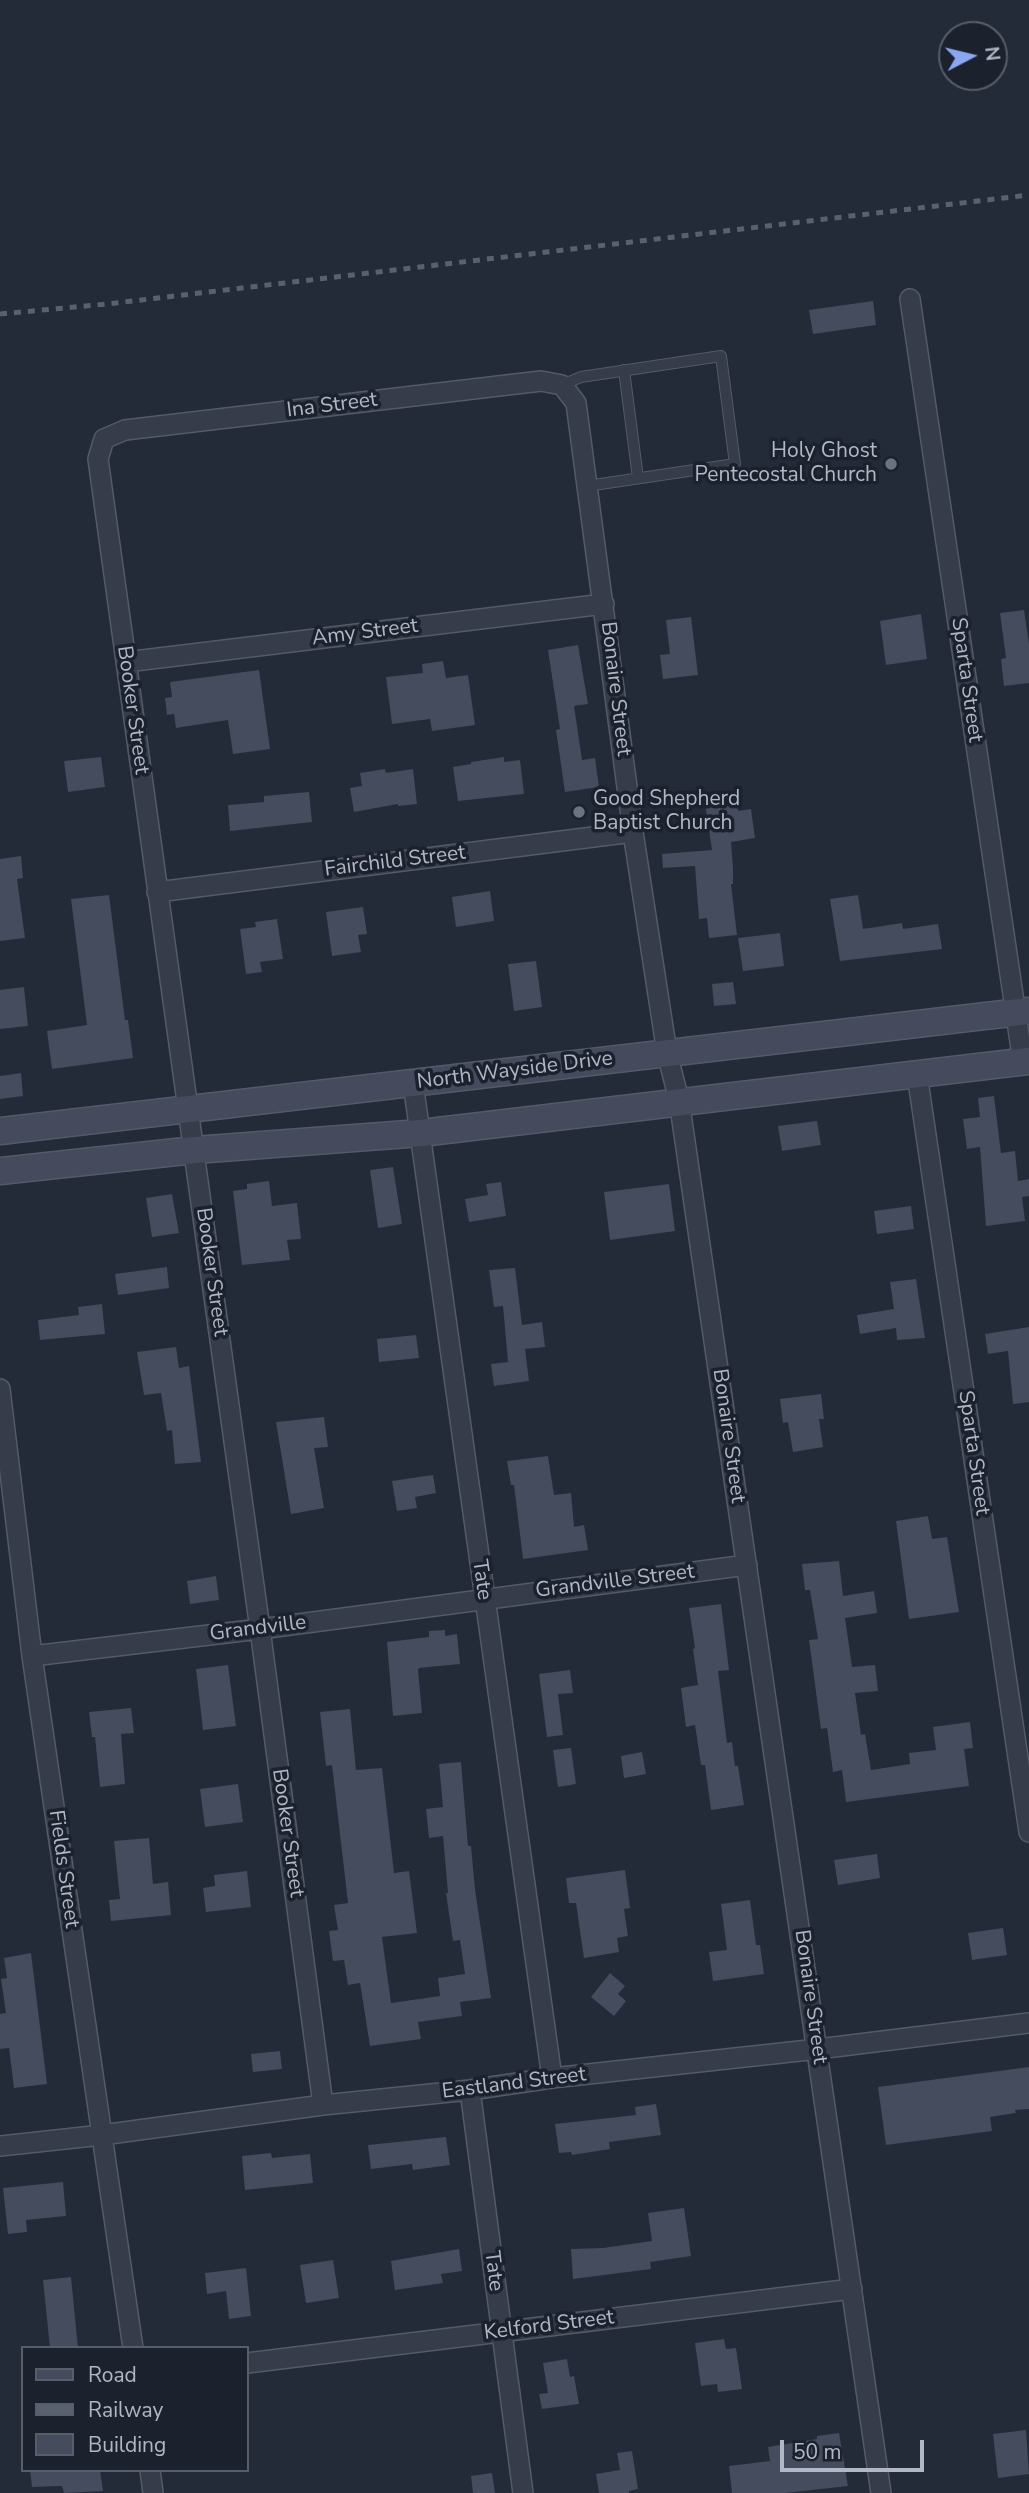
<!DOCTYPE html>
<style>
body{margin:0}
#map{position:relative;width:1029px;height:2493px;overflow:hidden;background:#232a38;font-family:"Nunito Sans",sans-serif}
canvas{display:block}
.legend{position:absolute;left:21px;top:2346px;width:228px;height:126px;box-sizing:border-box;background:#1c212e;border:2px solid #585d6a;margin:0;padding:9px 12px;list-style:none;font-size:21px;color:#b1b7c5}
.legend li{display:flex;align-items:center;gap:14px;height:35px}
.legend b{width:35px;border:2px solid #585d6a}
.north{position:absolute;left:938px;top:21px;width:70px;height:70px;box-sizing:border-box;background:#1c212e;border:2px solid #585d6a;border-radius:50%;rotate:83deg;font-size:19px;font-weight:700;line-height:28px;text-align:center;color:#b1b7c5}
.north::after{content:'';display:block;margin:auto;width:24px;height:32px;background:#8aa7f1;clip-path:polygon(50% 0,100% 100%,50% 72%,0 100%)}
.scale{position:absolute;left:780px;top:2440px;width:144px;height:32px;box-sizing:border-box;border:4px solid #b1b7c5;border-top:0;padding-left:9px;font-size:21px;line-height:24px;white-space:nowrap;color:#b1b7c5;-webkit-text-stroke:5px #1c212e;paint-order:stroke}
</style>
<div id="map">
<canvas width="1029" height="2493"></canvas>
<ul class="legend">
<li><b style="height:9px;background:#454b5c"></b>Road</li>
<li><b style="height:9px;background:#596070"></b>Railway</li>
<li><b style="height:19px;background:#444c5d"></b>Building</li>
</ul>
<div class="north">N</div>
<div class="scale">50 m</div>
</div>
<script>
const ctx = document.querySelector('canvas').getContext('2d');
ctx.lineJoin = 'round';
function fill(path, color) { ctx.fillStyle = color; ctx.fill(path, 'evenodd'); }
const shape = rows => new Path2D(rows.map(r => 'M' + r).join(''));
function stroke(path, color, width, dash) { ctx.strokeStyle = color; ctx.lineWidth = width; ctx.lineCap = dash ? 'butt' : 'round'; ctx.setLineDash(dash || []); ctx.stroke(path); }
function label(font, color, halo, rows, align = 'center') {
  ctx.font = font + ' "Nunito Sans",sans-serif'; ctx.lineWidth = 7; ctx.setLineDash([]); ctx.textBaseline = 'middle'; ctx.strokeStyle = halo; ctx.fillStyle = color; for (const [text, x, y, turn = 0] of rows) {
    ctx.save(); ctx.translate(x, y); ctx.rotate((+turn || 0) * Math.PI / 180); ctx.textAlign = isNaN(turn) ? turn : align; if (halo) ctx.strokeText(text, 0, 0); ctx.fillText(text, 0, 0); ctx.restore();
  }
}
const building = shape([
 [873,301,876,325,813,334,809,310],
 [1024,610,1029,644,1029,683,1004,686,1001,659,1006,658,1000,613],
 [921,614,927,659,886,665,880,621],
 [691,617,698,675,663,679,660,655,670,654,666,620],
 [578,645,588,704,574,706,582,760,595,758,599,787,565,792,556,730,560,729,548,650],
 [443,661,446,678,468,675,475,725,432,731,430,719,392,724,386,677,423,673,422,664],
 [259,670,270,749,233,754,228,720,176,728,174,714,167,715,165,698,172,697,170,682],
 [101,757,105,787,68,792,64,761],
 [504,757,504,762,520,760,524,794,458,801,453,767,471,764,471,762],
 [385,769,386,773,413,769,417,804,398,806,398,804,354,812,350,788,362,786,360,773],
 [309,792,312,822,230,831,228,805,264,802,264,796],
 [735,792,738,811,751,809,755,838,731,842,733,867,733,884,731,884,737,935,709,938,707,918,699,919,695,866,663,868,662,854,712,850,704,797],
 [21,856,23,878,17,879,25,938,0,941,0,859],
 [490,891,494,921,456,927,452,897],
 [109,895,125,1020,128,1020,133,1058,52,1069,47,1031,87,1025,71,899],
 [858,895,863,929,902,923,903,929,938,924,942,949,840,961,830,899],
 [363,907,367,934,358,935,361,952,332,956,326,912],
 [277,919,283,959,260,962,262,972,246,974,240,929,256,927,255,922],
 [780,933,784,966,743,971,738,938],
 [536,961,542,1007,514,1011,508,964],
 [733,982,736,1004,714,1006,712,984],
 [24,987,28,1026,0,1029,0,990],
 [21,1073,23,1096,0,1099,0,1076],
 [994,1096,1001,1153,1015,1151,1018,1181,1029,1179,1029,1196,1022,1197,1025,1221,986,1226,980,1147,967,1149,963,1119,980,1117,978,1098],
 [817,1121,821,1145,782,1151,778,1126],
 [393,1167,402,1224,378,1228,370,1170],
 [269,1181,272,1206,297,1203,301,1239,287,1240,290,1260,242,1265,233,1191,247,1189,247,1184],
 [501,1182,506,1216,469,1222,465,1199,488,1195,486,1184],
 [669,1184,675,1231,610,1240,604,1192],
 [172,1194,179,1233,152,1237,146,1198],
 [911,1206,914,1229,877,1234,874,1211],
 [167,1267,169,1288,118,1295,115,1274],
 [515,1268,522,1325,542,1322,545,1347,525,1349,529,1381,494,1386,491,1364,508,1362,503,1306,494,1307,489,1270],
 [916,1279,925,1338,897,1340,896,1328,860,1334,857,1315,894,1309,890,1282],
 [102,1304,105,1334,40,1340,38,1320,79,1315,78,1307],
 [1029,1327,1029,1402,1013,1404,1008,1351,988,1354,985,1334],
 [416,1335,419,1358,379,1362,377,1339],
 [176,1347,179,1368,189,1366,201,1462,175,1464,172,1430,167,1431,161,1393,144,1395,137,1352],
 [821,1394,824,1419,819,1419,823,1447,793,1452,788,1422,783,1423,780,1399],
 [324,1417,328,1447,314,1448,324,1508,291,1514,276,1422],
 [548,1456,554,1495,571,1493,574,1527,584,1525,588,1550,523,1559,514,1485,511,1485,507,1461],
 [433,1475,436,1493,415,1497,417,1508,397,1511,392,1481],
 [928,1516,932,1539,947,1537,959,1612,909,1619,896,1521],
 [839,1561,843,1596,874,1591,877,1613,845,1618,852,1667,875,1665,878,1691,855,1693,861,1735,865,1734,871,1770,910,1764,909,1753,936,1750,933,1727,970,1722,973,1748,964,1749,969,1786,846,1802,842,1770,833,1772,827,1728,821,1729,809,1640,818,1639,810,1590,805,1590,802,1564],
 [216,1576,219,1600,190,1604,187,1581],
 [721,1604,729,1670,718,1671,727,1743,732,1742,735,1766,738,1766,744,1805,711,1810,705,1765,701,1765,695,1725,686,1727,681,1688,698,1685,693,1649,695,1648,689,1608],
 [445,1630,445,1636,457,1634,460,1664,419,1668,418,1670,422,1713,393,1716,387,1642,429,1637,429,1631],
 [228,1665,236,1726,203,1730,196,1669],
 [570,1670,573,1693,558,1694,563,1735,547,1737,539,1674],
 [131,1708,134,1733,121,1734,125,1784,100,1787,95,1737,92,1737,89,1712],
 [350,1709,356,1770,382,1768,394,1873,409,1871,417,1933,382,1937,391,2003,440,1996,438,1978,465,1974,460,1940,453,1941,446,1893,448,1893,443,1836,429,1838,426,1809,443,1807,439,1764,461,1762,468,1846,471,1846,475,1889,491,1998,460,2002,462,2016,418,2022,421,2039,370,2046,360,1983,348,1985,344,1960,333,1961,329,1931,338,1930,334,1905,348,1903,332,1765,326,1766,320,1712],
 [571,1748,576,1784,558,1787,553,1750],
 [642,1752,646,1774,624,1778,621,1756],
 [238,1784,243,1822,205,1827,200,1789],
 [149,1838,153,1884,168,1882,171,1915,111,1921,109,1900,120,1899,114,1841],
 [877,1854,880,1878,838,1885,834,1860],
 [625,1870,630,1908,624,1909,628,1936,617,1938,619,1952,584,1958,576,1903,569,1903,566,1878],
 [247,1871,251,1907,206,1912,203,1888,215,1886,214,1875],
 [750,1900,756,1945,760,1945,764,1974,713,1981,709,1952,727,1950,721,1904],
 [1003,1928,1007,1955,972,1960,968,1933],
 [31,1953,47,2084,14,2088,9,2048,0,2049,0,2014,6,2013,1,1979,7,1978,4,1958],
 [610,1973,625,1986,618,1994,626,2001,614,2016,591,1997],
 [280,2051,282,2069,253,2072,251,2054],
 [1029,2067,1029,2109,1015,2110,1016,2113,990,2117,992,2131,886,2145,878,2087],
 [656,2104,661,2135,609,2142,610,2149,572,2155,571,2152,559,2153,555,2124,636,2115,635,2107],
 [446,2137,450,2165,413,2170,412,2164,371,2169,368,2145],
 [271,2153,272,2158,310,2154,313,2183,245,2190,242,2156],
 [63,2182,66,2216,26,2220,27,2232,8,2234,3,2188],
 [684,2208,691,2256,650,2262,651,2269,573,2279,571,2249,603,2248,652,2241,648,2213],
 [459,2249,462,2271,441,2274,443,2283,395,2290,391,2261],
 [333,2260,339,2298,306,2303,300,2265],
 [246,2268,251,2316,229,2319,226,2291,207,2294,205,2273],
 [71,2277,78,2348,50,2348,43,2280],
 [724,2339,726,2349,736,2348,742,2389,718,2392,717,2384,701,2386,695,2343],
 [567,2359,570,2377,574,2376,579,2404,542,2409,539,2394,548,2393,543,2363],
 [1026,2430,1029,2474,998,2478,993,2434],
 [839,2433,848,2486,785,2493,732,2493,729,2466,770,2461,768,2447,817,2439,817,2436],
 [632,2451,638,2489,629,2491,629,2493,599,2493,596,2474,620,2470,617,2453],
 [30,2470,100,2470,103,2491,64,2493,62,2486,32,2487],
 [492,2473,495,2493,473,2493,471,2476]
]);
const service = shape([
 [624,370,638,478],
 [562,385,581,377,721,356,735,464,587,486]
]);
const minor = shape([
 [910,299,1023,1062],
 [126,662,604,604],
 [157,892,633,832],
 [917,1074,1029,1832],
 [413,1083,552,2078],
 [0,1389,32,1656,133,2348],
 [32,1656,260,1629,747,1565],
 [470,2090,523,2493],
 [323,2105,260,1629,98,459,104,439,125,430,541,381,562,385,576,403,633,832,667,1053,679,1100,881,2493],
 [0,2146,102,2135,323,2105,470,2090,552,2078,818,2049,1029,2023],
 [247,2363,852,2289],
 [150,2470,153,2493]
]);
const secondary = shape([
 [0,1131,1029,1011],
 [0,1171,195,1150,421,1133,1029,1061]
]);
const rail = shape([
 [0,314,107,304,1029,195]
]);
const markers = [
 [891,464,7,"#6b7280"],
 [579,812,7,"#6b7280"]
];
const streetNames = [
 ["Ina Street",332,406,-7],
 ["Amy Street",365,633,-7],
 ["Sparta Street",966,680,82],
 ["Bonaire Street",615,689,83],
 ["Booker Street",132,710,82],
 ["Fairchild Street",395,862,-7],
 ["North Wayside Drive",515,1071,-7],
 ["Booker Street",211,1272,82],
 ["Bonaire Street",728,1436,82],
 ["Sparta Street",973,1453,82],
 ["Tate",481,1580,82],
 ["Grandville Street",615,1582,-7],
 ["Grandville",258,1629,-7],
 ["Booker Street",287,1833,82],
 ["Fields Street",63,1869,82],
 ["Bonaire Street",810,1997,82],
 ["Eastland Street",514,2084,-7],
 ["Tate",493,2271,83],
 ["Kelford Street",549,2326,-7]
];
const poiNames = [
 ["Holy Ghost",877,452],
 ["Pentecostal Church",877,476],
 ["Good Shepherd",593,800,"left"],
 ["Baptist Church",593,824,"left"]
];
fill(building, '#444c5d');
stroke(service, '#545a67', 12);
stroke(minor, '#545a67', 22);
stroke(secondary, '#545a67', 29);
stroke(service, '#363c49', 10);
stroke(minor, '#363c49', 19);
stroke(secondary, '#454b5c', 26);
stroke(rail, '#596070', 5, [7, 7]);
for (const [x, y, r, color] of markers) { const dot = new Path2D(); dot.arc(x, y, r, 0, 2 * Math.PI); ctx.fillStyle = color; ctx.fill(dot); stroke(dot, '#1c212e', 2.5); }
label('21px', '#b1b7c5', '#1c212e', streetNames);
label('21px', '#b1b7c5', '#1c212e', poiNames, 'right');
</script>
